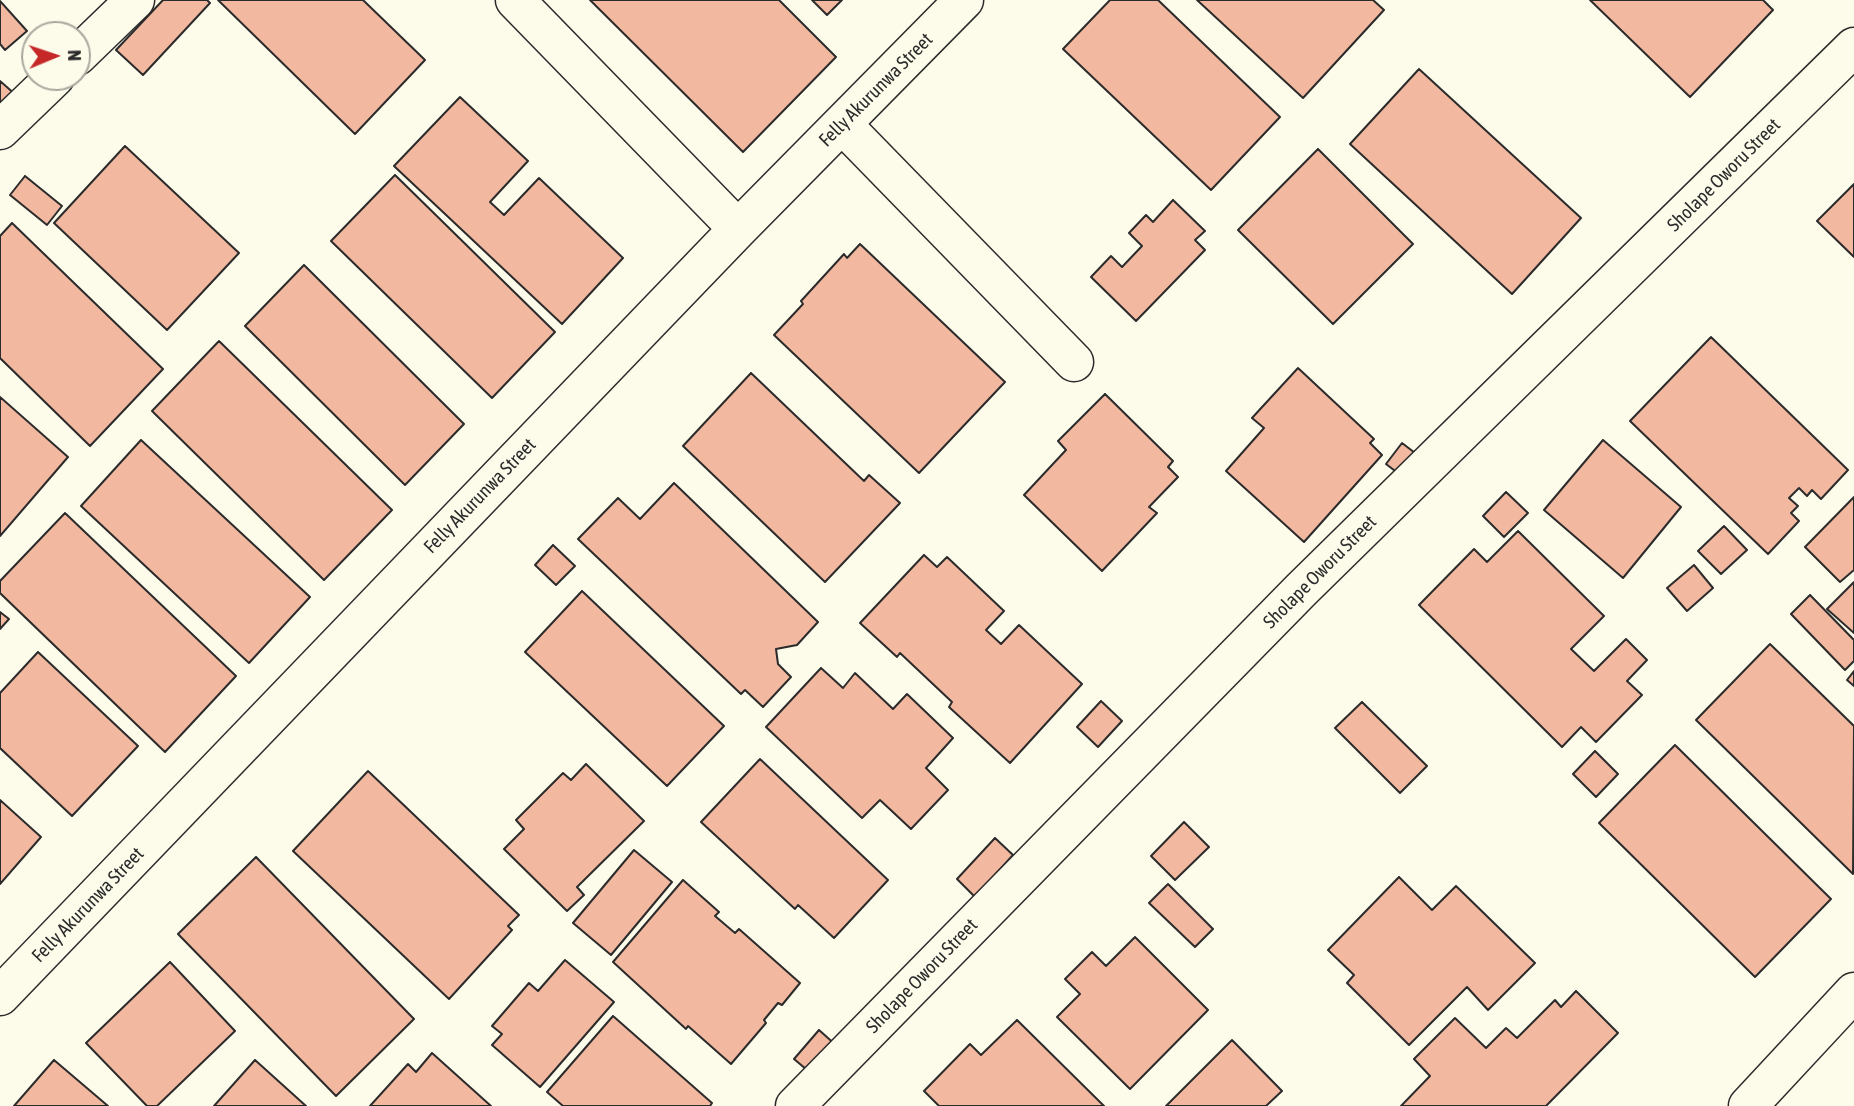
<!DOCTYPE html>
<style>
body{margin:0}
#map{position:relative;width:1854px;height:1106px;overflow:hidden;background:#fdfbea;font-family:"Asap Condensed",sans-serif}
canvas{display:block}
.north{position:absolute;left:21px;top:21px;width:70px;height:70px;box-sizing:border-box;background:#fdfbea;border:2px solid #a9a89e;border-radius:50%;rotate:88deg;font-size:19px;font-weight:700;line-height:28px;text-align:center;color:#2b2b2b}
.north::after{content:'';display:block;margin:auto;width:24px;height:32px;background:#c62828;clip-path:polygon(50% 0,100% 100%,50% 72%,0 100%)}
</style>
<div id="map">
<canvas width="1854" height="1106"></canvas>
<div class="north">N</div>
</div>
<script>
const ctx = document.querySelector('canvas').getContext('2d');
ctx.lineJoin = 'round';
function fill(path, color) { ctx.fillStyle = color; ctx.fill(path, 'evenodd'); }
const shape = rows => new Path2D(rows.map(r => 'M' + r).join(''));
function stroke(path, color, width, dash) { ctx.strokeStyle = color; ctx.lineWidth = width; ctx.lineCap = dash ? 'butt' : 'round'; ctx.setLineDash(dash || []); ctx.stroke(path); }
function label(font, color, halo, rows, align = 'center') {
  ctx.font = font + ' "Asap Condensed",sans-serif'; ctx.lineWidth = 5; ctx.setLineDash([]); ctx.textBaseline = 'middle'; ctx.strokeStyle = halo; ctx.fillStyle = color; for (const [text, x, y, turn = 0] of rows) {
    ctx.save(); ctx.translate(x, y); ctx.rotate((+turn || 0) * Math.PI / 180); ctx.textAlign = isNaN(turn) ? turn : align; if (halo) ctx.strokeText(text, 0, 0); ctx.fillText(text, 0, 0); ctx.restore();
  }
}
const building = shape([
 [163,0,207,0,210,3,143,75,116,50,163,0],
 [218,0,363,0,425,60,355,134,218,0],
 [590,0,779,0,836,57,743,152,590,0],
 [812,0,842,0,827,15,812,0],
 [1110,0,1158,0,1280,117,1211,190,1063,49,1110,0],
 [1197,0,1373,0,1384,10,1303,98,1197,0],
 [1590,0,1763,0,1773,10,1690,97,1590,0],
 [0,1,27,31,5,50,0,44,0,1],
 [1419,69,1581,218,1512,294,1350,144,1419,69],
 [0,81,17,96,0,114,0,81],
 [460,97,528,161,490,202,504,215,539,178,623,258,562,324,394,166,460,97],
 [125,146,239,253,167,330,54,223,125,146],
 [1318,149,1413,244,1333,324,1238,230,1318,149],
 [395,175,555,332,492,398,331,241,395,175],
 [25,176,62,206,47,225,10,195,25,176],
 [1854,184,1854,257,1817,221,1854,184],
 [1173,200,1205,231,1195,240,1205,250,1136,321,1091,277,1111,256,1122,267,1142,246,1129,233,1146,215,1153,222,1173,200],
 [12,223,163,369,90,446,0,358,0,236,12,223],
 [860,244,1005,382,919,473,774,335,803,304,801,301,844,254,847,258,860,244],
 [304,265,464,424,405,485,245,326,304,265],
 [1711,337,1848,470,1821,499,1812,490,1807,496,1799,488,1789,498,1798,506,1791,513,1799,521,1768,554,1630,421,1711,337],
 [219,341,392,510,324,580,152,411,219,341],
 [1298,368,1374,439,1370,443,1382,455,1304,542,1226,471,1264,428,1252,418,1298,368],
 [751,373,864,481,869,475,900,503,825,582,683,446,751,373],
 [1105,394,1173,461,1168,467,1178,477,1149,507,1157,513,1102,571,1024,495,1066,450,1058,441,1105,394],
 [0,397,68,457,0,536,0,397],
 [141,440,310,597,249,663,81,506,141,440],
 [1603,440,1681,507,1623,578,1544,510,1603,440],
 [1402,443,1419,456,1403,477,1386,464,1402,443],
 [674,483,818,622,797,645,776,649,778,664,791,677,763,707,745,690,741,694,578,539,618,498,640,519,674,483],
 [1506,492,1528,513,1504,537,1483,516,1506,492],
 [1854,497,1854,570,1840,582,1805,547,1854,497],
 [65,513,236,676,165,752,0,593,0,581,65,513],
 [1724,526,1747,550,1721,574,1698,551,1724,526],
 [1518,531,1604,616,1571,649,1594,671,1626,639,1647,660,1627,681,1642,695,1596,742,1581,727,1562,747,1419,605,1474,549,1487,562,1518,531],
 [553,545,575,566,556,585,535,565,553,545],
 [924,555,937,567,947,557,1004,611,986,630,1001,644,1019,625,1082,684,1010,763,949,707,952,702,900,653,897,657,860,623,924,555],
 [1694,565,1713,588,1687,611,1667,588,1694,565],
 [1854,582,1854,633,1827,609,1854,582],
 [582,591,724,726,667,786,525,652,582,591],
 [1810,595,1854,640,1854,661,1845,670,1791,614,1810,595],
 [0,612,9,619,0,629,0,612],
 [1770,644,1854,726,1853,874,1696,720,1770,644],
 [38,652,138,746,72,816,0,748,0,693,38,652],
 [821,668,843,688,855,673,893,709,907,694,953,738,926,768,948,790,911,829,880,800,862,818,766,727,821,668],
 [1854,671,1854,686,1847,680,1854,671],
 [1101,701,1122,721,1098,747,1077,727,1101,701],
 [1362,702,1427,766,1400,793,1335,728,1362,702],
 [1675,745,1831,899,1755,977,1599,823,1675,745],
 [1595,751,1618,774,1596,797,1573,774,1595,751],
 [760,759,888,880,834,938,798,905,795,909,701,822,760,759],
 [586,764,644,821,577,887,584,895,567,911,504,849,524,829,516,820,563,773,571,780,586,764],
 [368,771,519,915,508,926,512,930,449,999,293,851,368,771],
 [0,800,41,837,0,884,0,800],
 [1184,822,1209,847,1175,880,1151,856,1184,822],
 [995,838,1013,855,975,897,957,879,995,838],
 [634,850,672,882,611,955,573,923,634,850],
 [256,857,414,1019,336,1096,178,934,256,857],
 [1399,877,1432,910,1456,886,1535,963,1488,1010,1467,987,1409,1045,1347,983,1354,975,1328,950,1399,877],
 [683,880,719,912,715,916,735,933,739,929,800,983,782,1005,778,1003,764,1020,766,1023,731,1064,688,1026,686,1029,613,962,683,880],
 [1168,884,1213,929,1195,947,1149,903,1168,884],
 [1135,937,1208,1010,1130,1089,1057,1017,1080,994,1065,979,1092,952,1106,966,1135,937],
 [565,960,614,1002,540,1087,492,1045,502,1034,492,1026,529,983,538,991,565,960],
 [170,962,235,1031,157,1106,147,1106,86,1043,170,962],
 [1576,991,1618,1033,1546,1106,1401,1106,1430,1076,1414,1059,1455,1018,1486,1048,1506,1028,1517,1038,1555,1000,1561,1007,1576,991],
 [613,1016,712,1103,710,1106,563,1106,547,1092,613,1016],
 [1017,1020,1104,1106,939,1106,924,1091,970,1044,981,1055,1017,1020],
 [819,1030,838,1047,813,1075,794,1059,819,1030],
 [1232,1040,1282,1091,1266,1106,1166,1106,1232,1040],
 [432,1053,491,1106,370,1106,408,1064,416,1072,432,1053],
 [54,1060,108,1106,14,1106,54,1060],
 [255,1060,306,1106,214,1106,255,1060]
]);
const minor = shape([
 [515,0,738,229],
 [77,56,135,0],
 [842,124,1074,362],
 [0,130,55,77],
 [0,996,738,229,964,0],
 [795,1106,1301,590,1854,47],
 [1748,1106,1854,992]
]);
const streetNames = [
 ["Felly Akurunwa Street",876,90,-45],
 ["Sholape Oworu Street",1724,175,-45],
 ["Felly Akurunwa Street",480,496,-46],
 ["Sholape Oworu Street",1320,572,-45],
 ["Felly Akurunwa Street",88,905,-46],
 ["Sholape Oworu Street",922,976,-46]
];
fill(building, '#f2b8a0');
stroke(building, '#2b2b2b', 2);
stroke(minor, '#2b2b2b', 41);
stroke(minor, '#fdfbea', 38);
label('19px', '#2b2b2b', '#fdfbea', streetNames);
</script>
